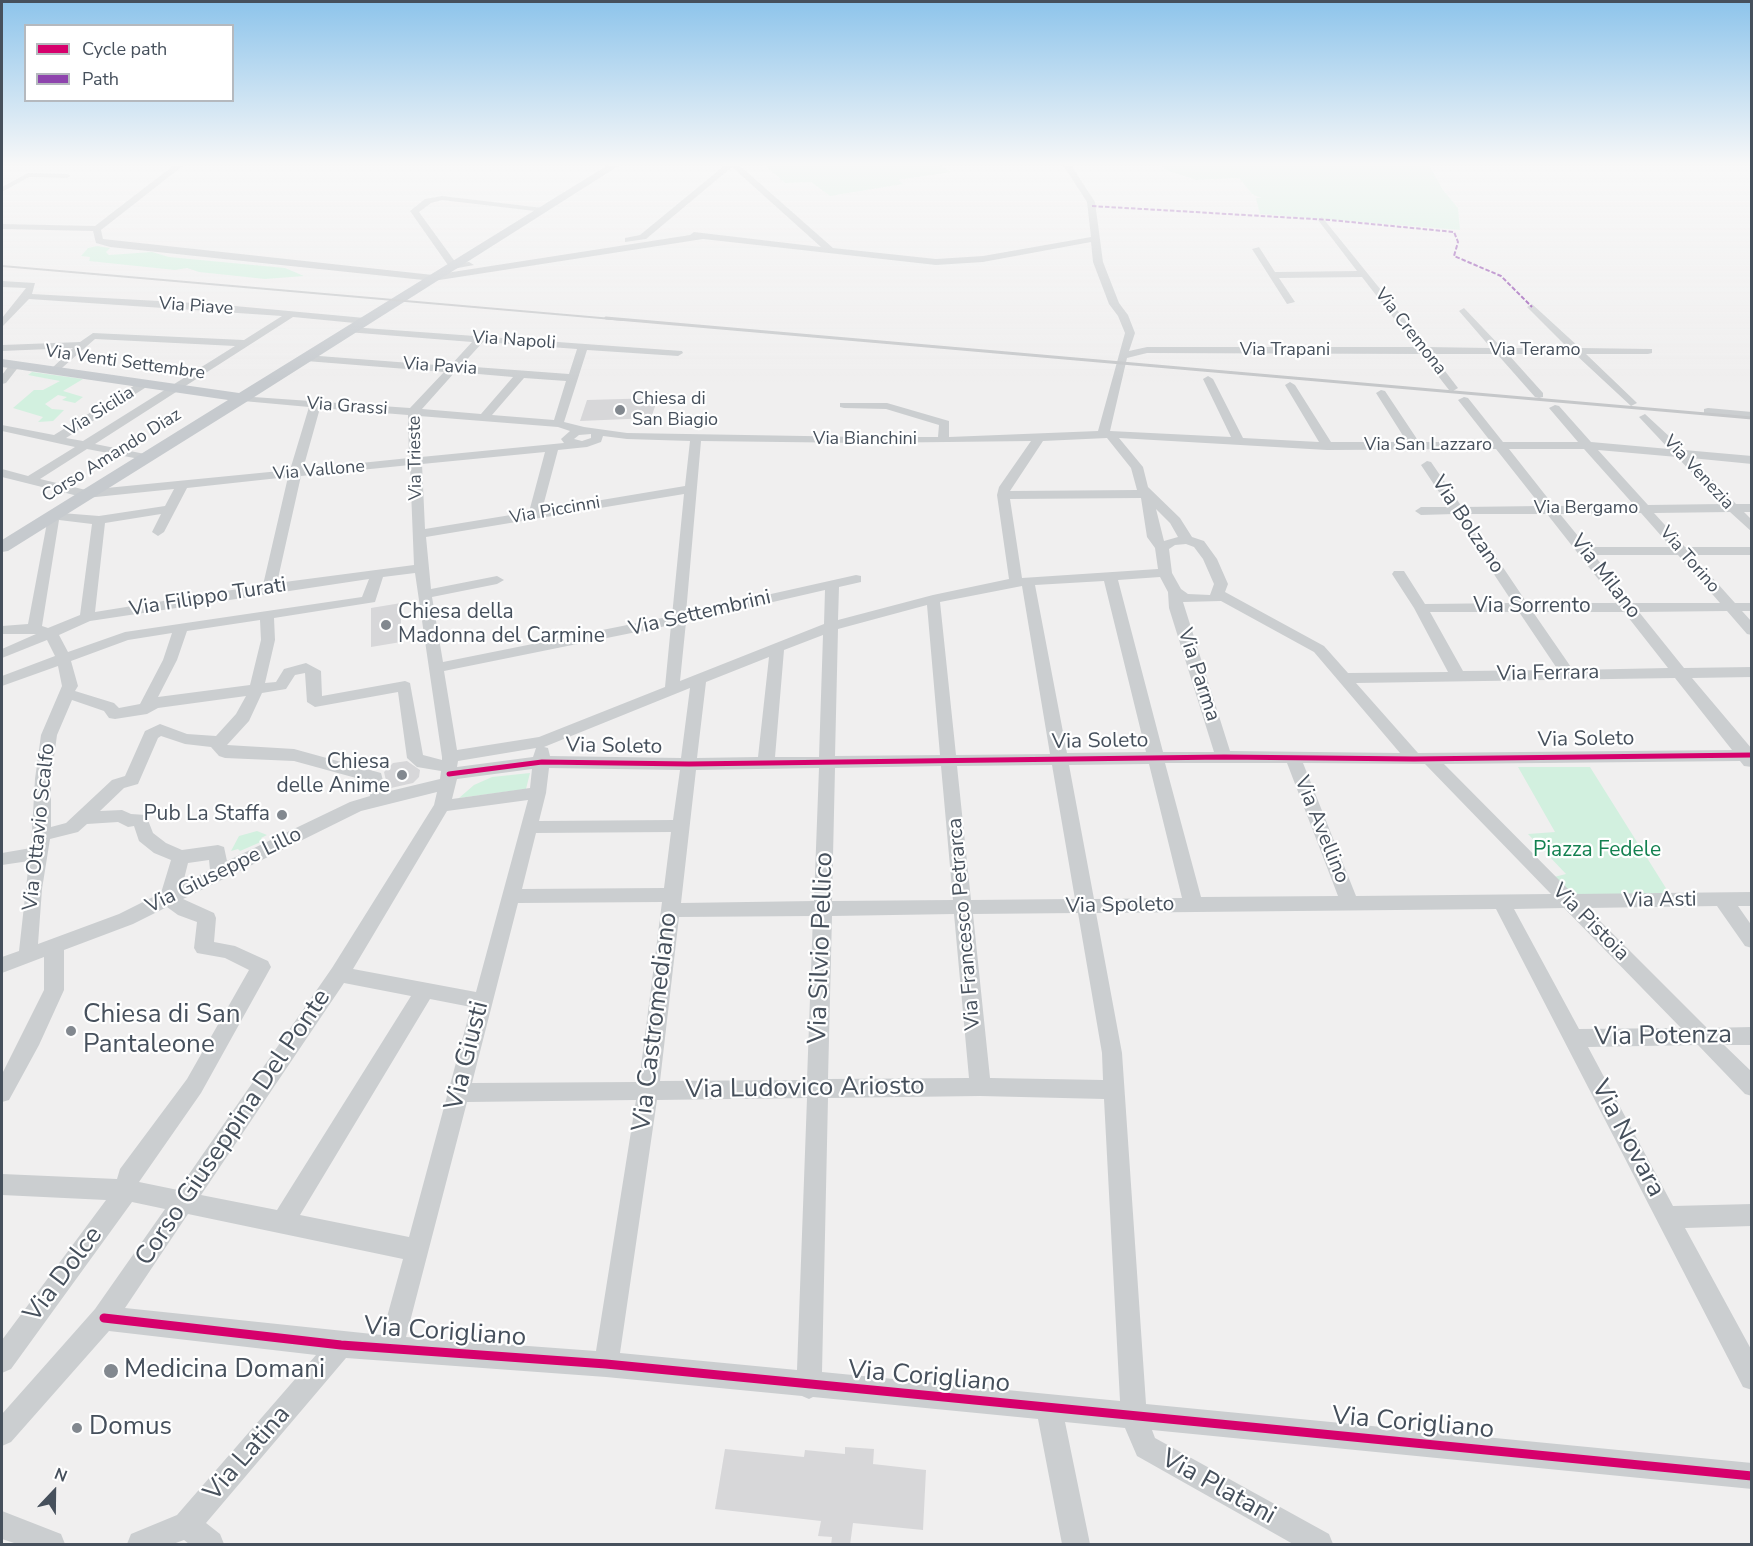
<!DOCTYPE html>
<style>
body{margin:0}
#map{position:relative;width:1753px;height:1546px;overflow:hidden;background:#f0efef;font-family:"Nunito Sans",sans-serif}
canvas{display:block}
.frame{position:absolute;inset:0;border:3px solid #46505c;pointer-events:none}
.legend{position:absolute;left:24px;top:24px;width:210px;height:78px;box-sizing:border-box;background:#fff;border:2px solid #b5b9be;margin:0;padding:8px 10px;list-style:none;font-size:18px;color:#46505c}
.legend li{display:flex;align-items:center;gap:12px;height:30px}
.legend b{width:30px;border:2px solid #b5b9be}
.north{position:absolute;left:24px;top:1462px;width:60px;height:60px;-webkit-text-stroke:4px #fff;paint-order:stroke;rotate:22deg;font-size:16px;font-weight:700;line-height:24px;text-align:center;color:#46505c}
.north::after{content:'';display:block;margin:auto;width:21px;height:27px;background:#46505c;clip-path:polygon(50% 0,100% 100%,50% 72%,0 100%)}
</style>
<div id="map">
<canvas width="1753" height="1546"></canvas>
<div class="frame"></div>
<ul class="legend">
<li><b style="height:8px;background:#d6006c"></b>Cycle path</li>
<li><b style="height:8px;background:#8e44ad"></b>Path</li>
</ul>
<div class="north">N</div>
</div>
<script>
const ctx = document.querySelector('canvas').getContext('2d');
ctx.lineJoin = 'round';
function fill(path, color) { ctx.fillStyle = color; ctx.fill(path, 'evenodd'); }
const shape = rows => new Path2D(rows.map(r => 'M' + r).join(''));
function stroke(path, color, width, dash) { ctx.strokeStyle = color; ctx.lineWidth = width; ctx.lineCap = dash ? 'butt' : 'round'; ctx.setLineDash(dash || []); ctx.stroke(path); }
function label(font, color, halo, rows, align = 'center') {
  ctx.font = font + ' "Nunito Sans",sans-serif'; ctx.lineWidth = 4.5; ctx.setLineDash([]); ctx.textBaseline = 'middle'; ctx.strokeStyle = halo; ctx.fillStyle = color; for (const [text, x, y, turn = 0] of rows) {
    ctx.save(); ctx.translate(x, y); ctx.rotate((+turn || 0) * Math.PI / 180); ctx.textAlign = isNaN(turn) ? turn : align; if (halo) ctx.strokeText(text, 0, 0); ctx.fillText(text, 0, 0); ctx.restore();
  }
}
const green = shape([
 [765,165,940,165,951,172,898,180,903,184,830,196,811,182,785,183],
 [1161,165,1429,165,1443,190,1458,208,1460,230,1260,214,1256,198,1261,198,1252,194,1239,178,1196,180,1166,170],
 [97,246,110,248,106,252,109,255,152,252,169,257,285,268,304,276,265,279,199,272,187,268,175,270,89,261,90,257,81,256,88,248],
 [32,372,83,379,63,391,83,397,75,403,62,400,67,397,58,395,45,404,52,409,64,410,53,421,38,422,43,417,13,408,34,390,43,390,60,381,28,375],
 [1518,767,1590,767,1669,893,1570,895,1554,877,1566,874,1528,834,1555,832],
 [530,773,526,789,459,798,474,785,492,777],
 [257,831,267,835,261,838,263,841,240,851,238,849,231,851,239,836]
]);
const building = shape([
 [658,398,651,418,580,421,587,400],
 [401,603,401,642,371,647,371,608],
 [407,761,420,770,419,777,413,783,391,788,387,785,384,772,393,763],
 [845,1447,874,1449,873,1464,926,1470,923,1530,853,1523,850,1545,831,1545,832,1537,818,1536,821,1521,715,1509,725,1449,804,1457,805,1450,845,1454]
]);
const minor = shape([
 [174,165,184,165,101,230,103,239,433,275,690,235,694,232,821,247,732,167,646,239,625,242,625,238,640,235,725,165,739,165,833,248,936,259,983,256,1091,237,1087,202,1063,165,1071,165,1095,202,1103,262,1119,303,1128,315,1135,333,1129,351,1147,347,1416,347,1362,277,1279,278,1295,302,1287,304,1252,249,1259,247,1275,272,1357,271,1318,220,1322,217,1427,347,1491,348,1459,311,1464,308,1502,348,1568,348,1527,307,1532,304,1580,348,1652,349,1652,353,1648,354,1586,354,1635,401,1637,403,1631,406,1575,354,1508,354,1543,393,1543,397,1539,398,1535,397,1497,354,1432,354,1458,388,1453,391,1449,390,1421,354,1147,353,1127,358,1110,431,1231,437,1203,379,1208,376,1213,379,1243,438,1319,442,1285,385,1290,382,1295,385,1331,442,1407,442,1376,393,1381,390,1385,391,1419,442,1491,442,1458,400,1464,397,1468,398,1503,442,1578,442,1549,408,1555,405,1559,406,1591,442,1669,449,1639,417,1645,414,1684,450,1752,456,1752,464,1691,458,1736,504,1752,504,1752,512,1744,512,1752,520,1752,532,1730,512,1654,513,1685,547,1752,547,1752,555,1692,555,1735,603,1752,603,1752,611,1742,611,1752,622,1752,635,1747,634,1727,611,1639,612,1684,668,1752,667,1752,677,1692,678,1752,749,1752,767,1744,766,1740,761,1444,764,1573,894,1752,892,1752,906,1738,906,1752,926,1752,948,1745,946,1717,906,1587,908,1707,1028,1752,1027,1752,1045,1724,1045,1752,1072,1752,1096,1745,1094,1698,1045,1588,1047,1673,1206,1752,1204,1752,1226,1685,1228,1752,1351,1752,1390,1743,1387,1496,909,1096,913,1122,1053,1146,1404,1752,1463,1752,1489,1152,1430,1155,1438,1329,1534,1333,1544,1293,1544,1137,1456,1125,1428,1065,1422,1090,1544,1062,1544,1038,1419,813,1397,809,1399,802,1396,606,1377,346,1358,206,1523,220,1534,224,1544,189,1544,184,1540,173,1544,127,1544,131,1534,177,1515,316,1355,109,1331,11,1442,2,1446,2,1414,95,1309,165,1209,132,1202,11,1369,2,1373,2,1340,106,1200,2,1195,2,1174,117,1179,120,1169,187,1079,249,970,225,958,197,953,194,948,197,922,178,915,167,907,133,924,64,950,64,990,39,1045,9,1100,2,1102,2,1074,44,990,44,957,2,973,2,957,19,951,29,861,2,865,2,853,31,848,35,779,41,735,62,686,58,666,2,686,2,676,55,656,47,640,2,658,2,649,36,634,2,634,2,626,28,624,49,512,99,516,165,506,174,489,86,498,2,477,2,469,28,476,75,447,2,431,2,425,54,435,140,382,148,382,148,386,66,438,83,441,235,346,95,339,55,374,50,371,51,369,73,348,2,351,2,345,80,342,93,333,244,340,282,316,29,299,2,327,2,318,26,288,2,287,2,281,35,283,32,294,213,304,365,318,370,321,365,324,293,317,95,444,150,455,150,461,87,449,40,479,86,490,290,470,309,407,243,401,237,398,239,396,410,408,444,372,306,361,301,358,306,355,450,366,472,342,347,332,346,330,351,327,682,351,683,353,678,356,587,350,564,422,584,427,627,433,863,437,938,437,939,425,886,409,844,408,840,407,840,403,887,403,949,421,949,437,1098,431,1125,333,1118,316,1109,304,1093,262,1091,242,983,262,936,265,703,239,433,281,110,247,96,243,93,231,2,229,2,224,95,226,174,165],
 [483,342,577,349,569,374,461,366,483,342],
 [455,372,513,377,481,414,422,409,455,372],
 [524,378,566,381,554,420,492,415,524,378],
 [320,408,408,415,409,458,303,469,320,408],
 [419,416,558,427,570,431,561,439,564,443,421,457,419,416],
 [591,434,591,438,582,441,574,439,579,435,591,434],
 [603,436,627,439,690,441,685,486,542,510,558,450,587,447,601,442,603,436],
 [1107,438,1131,468,1137,490,1010,491,1043,441,1107,438],
 [1119,438,1327,450,1496,449,1541,506,1462,507,1431,462,1427,461,1421,465,1449,507,1421,507,1415,511,1421,515,1454,514,1513,603,1425,604,1404,571,1394,571,1392,574,1414,608,1448,672,1348,673,1324,646,1225,592,1228,584,1217,559,1204,541,1192,537,1180,518,1148,487,1143,467,1119,438],
 [701,441,863,443,1031,441,999,487,997,495,1009,579,933,595,838,620,839,587,861,582,861,576,856,575,686,613,701,441],
 [1509,449,1584,449,1634,505,1554,506,1509,449],
 [1598,450,1677,457,1722,504,1648,505,1598,450],
 [545,452,529,512,425,529,422,464,545,452],
 [410,465,414,565,277,583,301,476,410,465],
 [288,477,263,585,95,612,105,523,161,514,152,532,158,536,164,532,187,488,288,477],
 [684,494,672,616,443,662,432,597,497,584,504,580,497,576,431,589,426,537,684,494],
 [1141,498,1147,537,1155,548,1158,569,1022,578,1010,499,1141,498],
 [1156,509,1170,523,1178,537,1164,541,1156,509],
 [1641,513,1671,547,1587,547,1560,514,1641,513],
 [1467,514,1547,514,1617,603,1527,603,1467,514],
 [59,520,92,524,80,615,48,628,42,626,59,520],
 [1186,544,1194,547,1203,559,1214,584,1210,595,1188,594,1181,589,1172,573,1169,549,1175,545,1186,544],
 [1594,555,1678,555,1720,603,1632,603,1594,555],
 [415,573,442,757,442,760,423,755,410,683,405,681,322,696,321,671,306,663,284,669,276,682,265,683,275,640,274,618,375,602,383,577,415,573],
 [1160,577,1168,592,1169,608,1214,752,1163,752,1118,580,1160,577],
 [369,579,362,597,125,632,68,652,59,635,90,621,369,579],
 [1104,581,1146,752,1067,753,1035,585,1104,581],
 [1022,586,1050,754,956,755,940,602,1022,586],
 [825,590,824,624,680,681,686,622,825,590],
 [1221,601,1314,652,1400,753,1230,751,1183,602,1221,601],
 [927,605,940,755,835,756,838,629,927,605],
 [1430,612,1519,612,1558,670,1463,671,1430,612],
 [1533,612,1624,612,1668,668,1573,670,1533,612],
 [260,620,261,640,250,685,158,697,177,660,187,631,260,620],
 [671,625,665,687,539,737,457,750,444,671,671,625],
 [172,633,163,660,140,704,119,708,114,703,75,691,78,686,71,661,128,640,172,633],
 [823,635,819,757,775,757,784,650,823,635],
 [769,657,758,757,697,758,706,682,769,657],
 [305,673,307,702,315,707,398,692,407,758,417,767,441,771,440,779,386,792,381,773,294,749,227,745,249,721,262,693,286,689,295,675,305,673],
 [1675,678,1732,750,1418,753,1356,683,1675,678],
 [690,688,681,758,550,756,548,748,544,747,690,688],
 [246,696,236,714,216,736,187,734,160,724,145,731,125,776,112,780,66,823,51,827,51,779,57,735,72,700,104,711,109,718,115,719,147,714,158,708,246,696],
 [161,736,185,744,211,747,219,756,225,758,294,761,367,781,370,796,350,802,227,861,224,847,218,845,182,850,166,843,153,833,146,815,131,814,122,810,100,811,124,788,138,784,158,738,161,736],
 [536,748,533,757,457,767,458,761,536,748],
 [1165,763,1287,763,1338,896,1201,897,1165,763],
 [1303,763,1425,764,1551,894,1356,896,1303,763],
 [1149,764,1182,898,1094,899,1069,765,1149,764],
 [1052,765,1075,899,971,900,957,766,1052,765],
 [941,766,953,900,832,901,835,768,941,766],
 [549,768,680,770,673,820,539,821,546,793,549,768],
 [819,768,814,901,681,903,696,770,819,768],
 [532,769,530,788,452,799,457,779,532,769],
 [437,792,434,805,332,968,178,1190,139,1182,201,1093,271,967,268,961,235,946,214,942,216,918,214,913,183,899,361,811,437,792],
 [528,800,476,992,353,969,447,811,528,800],
 [118,822,128,827,134,826,139,841,154,853,171,860,161,893,119,914,38,944,42,889,50,839,78,832,87,824,118,822],
 [671,832,664,888,522,889,536,833,671,832],
 [209,860,210,870,183,883,188,863,209,860],
 [662,902,639,1082,472,1083,518,903,662,902],
 [1564,908,1681,1028,1579,1029,1514,909,1564,908],
 [1078,913,1102,1053,1103,1080,990,1078,973,914,1078,913],
 [954,914,969,1078,828,1079,832,916,954,914],
 [813,916,807,1080,660,1081,679,917,813,916],
 [344,983,411,996,277,1210,201,1195,344,983],
 [430,999,471,1007,409,1237,300,1215,430,999],
 [980,1096,1104,1099,1120,1401,822,1372,828,1098,980,1096],
 [807,1098,797,1370,620,1353,657,1100,807,1098],
 [636,1100,596,1351,406,1337,467,1102,636,1100],
 [188,1214,403,1259,382,1335,125,1308,188,1214],
 [28,173,67,174,71,176,67,178,29,177,2,192,2,187,28,173],
 [442,196,543,208,547,210,543,212,442,200,431,203,419,212,456,263,469,262,474,265,453,269,450,268,410,211,425,199,442,196],
 [11,363,20,365,6,383,2,384,2,375,11,363],
 [1708,408,1752,412,1752,418,1704,413,1704,409,1708,408],
 [2,1511,61,1534,65,1544,17,1544,2,1539,2,1511]
]);
const major = shape([
 [608,165,620,165,248,401,8,551,2,552,2,540,228,400,2,367,2,359,239,393,608,165]
]);
const railFar1 = shape([
 [2,266,624,320]
]);
const rail = shape([
 [606,318,1752,418]
]);
const quiet = shape([
 [1092,206,1330,220,1454,232,1458,242,1454,256,1501,276,1532,307]
]);
const cyclewayFar1 = shape([
 [449,774,542,762,689,764,1224,757,1414,759,1752,755]
]);
const cycleway = shape([
 [104,1318,341,1345,606,1364,1752,1476]
]);
const markers = [
 [620,410,6,"#82888f"],
 [386,625,6,"#82888f"],
 [402,775,6,"#82888f"],
 [282,815,6,"#82888f"],
 [71,1031,6,"#82888f"],
 [111,1371,8,"#82888f"],
 [77,1428,6,"#82888f"]
];
const farStreetnames = [
 ["Via Piave",196,307,4],
 ["Via Cremona",1410,332,52],
 ["Via Napoli",514,341,4],
 ["Via Trapani",1285,351],
 ["Via Teramo",1535,351],
 ["Via Venti Settembre",125,363,8],
 ["Via Pavia",440,367,4],
 ["Via Grassi",347,407,4],
 ["Via Sicilia",100,412,-32],
 ["Via Bianchini",865,440],
 ["Via San Lazzaro",1428,446],
 ["Corso Amando Diaz",112,456,-32],
 ["Via Trieste",416,458,-91],
 ["Via Vallone",319,471,-5],
 ["Via Venezia",1698,473,47],
 ["Via Bergamo",1586,509],
 ["Via Piccinni",555,511,-10],
 ["Via Torino",1689,560,49]
];
const farPoinames = [
 ["Chiesa di",632,400],
 ["San Biagio",632,421]
];
const streetNames = [
 ["Via Bolzano",1467,525,56],
 ["Via Milano",1605,577,52],
 ["Via Filippo Turati",208,598,-9],
 ["Via Sorrento",1532,607],
 ["Via Settembrini",700,614,-13],
 ["Via Ferrara",1548,674,-1],
 ["Via Parma",1198,675,72],
 ["Via Soleto",1586,740,-1],
 ["Via Soleto",1100,742,-1],
 ["Via Soleto",614,747,1],
 ["Via Ottavio Scalfo",40,827,-84],
 ["Via Avellino",1321,830,68],
 ["Via Giuseppe Lillo",224,871,-26],
 ["Via Asti",1660,901,-1],
 ["Via Spoleto",1120,906,-1],
 ["Via Pistoia",1590,923,45],
 ["Via Francesco Petrarca",965,924,-95]
];
const poiNames = [
 ["Chiesa della",398,613,"left"],
 ["Madonna del Carmine",398,637,"left"],
 ["Chiesa",390,763],
 ["delle Anime",390,787],
 ["Pub La Staffa",270,815]
];
const parkNames = [
 ["Piazza Fedele",1597,851]
];
const nearStreetnames = [
 ["Via Silvio Pellico",822,948,-88],
 ["Via Castromediano",656,1022,-83],
 ["Via Potenza",1663,1037,-1],
 ["Via Giusti",468,1056,-76],
 ["Via Ludovico Ariosto",805,1089,-1],
 ["Corso Giuseppina Del Ponte",234,1128,-56],
 ["Via Novara",1627,1139,62],
 ["Via Dolce",64,1275,-53],
 ["Via Corigliano",445,1333,4],
 ["Via Corigliano",929,1378,5],
 ["Via Corigliano",1413,1424,5],
 ["Via Latina",248,1454,-49],
 ["Via Platani",1218,1488,29]
];
const nearPoinames = [
 ["Chiesa di San",83,1016],
 ["Pantaleone",83,1046],
 ["Medicina Domani",124,1371],
 ["Domus",89,1428]
];
fill(green, '#d2f0df');
fill(building, '#d7d7d9');
fill(minor, '#cbced0');
fill(major, '#c6cace');
stroke(railFar1, '#c5c7c9', 2);
stroke(rail, '#c5c7c9', 3);
stroke(quiet, '#8e44ad', 2, [4.5, 2]);
stroke(cyclewayFar1, '#d6006c', 5);
stroke(cycleway, '#d6006c', 9);
const sky = ctx.createLinearGradient(0, 0, 0, 382);
sky.addColorStop(0, '#8dc4eb');
sky.addColorStop(0.43, '#f8f8f8');
sky.addColorStop(1, '#f8f8f800');
ctx.fillStyle = sky;
ctx.fillRect(0, 0, 1753, 382);
for (const [x, y, r, color] of markers) { const dot = new Path2D(); dot.arc(x, y, r, 0, 2 * Math.PI); ctx.fillStyle = color; ctx.fill(dot); stroke(dot, '#fff', 2); }
label('18px', '#46505c', '#fff', farStreetnames);
label('18px', '#46505c', '#fff', farPoinames, 'left');
label('21px', '#46505c', '#fff', streetNames);
label('21px', '#46505c', '#fff', poiNames, 'right');
label('21px', '#138150', '#fff', parkNames);
label('26px', '#46505c', '#fff', nearStreetnames);
label('26px', '#46505c', '#fff', nearPoinames, 'left');
</script>
